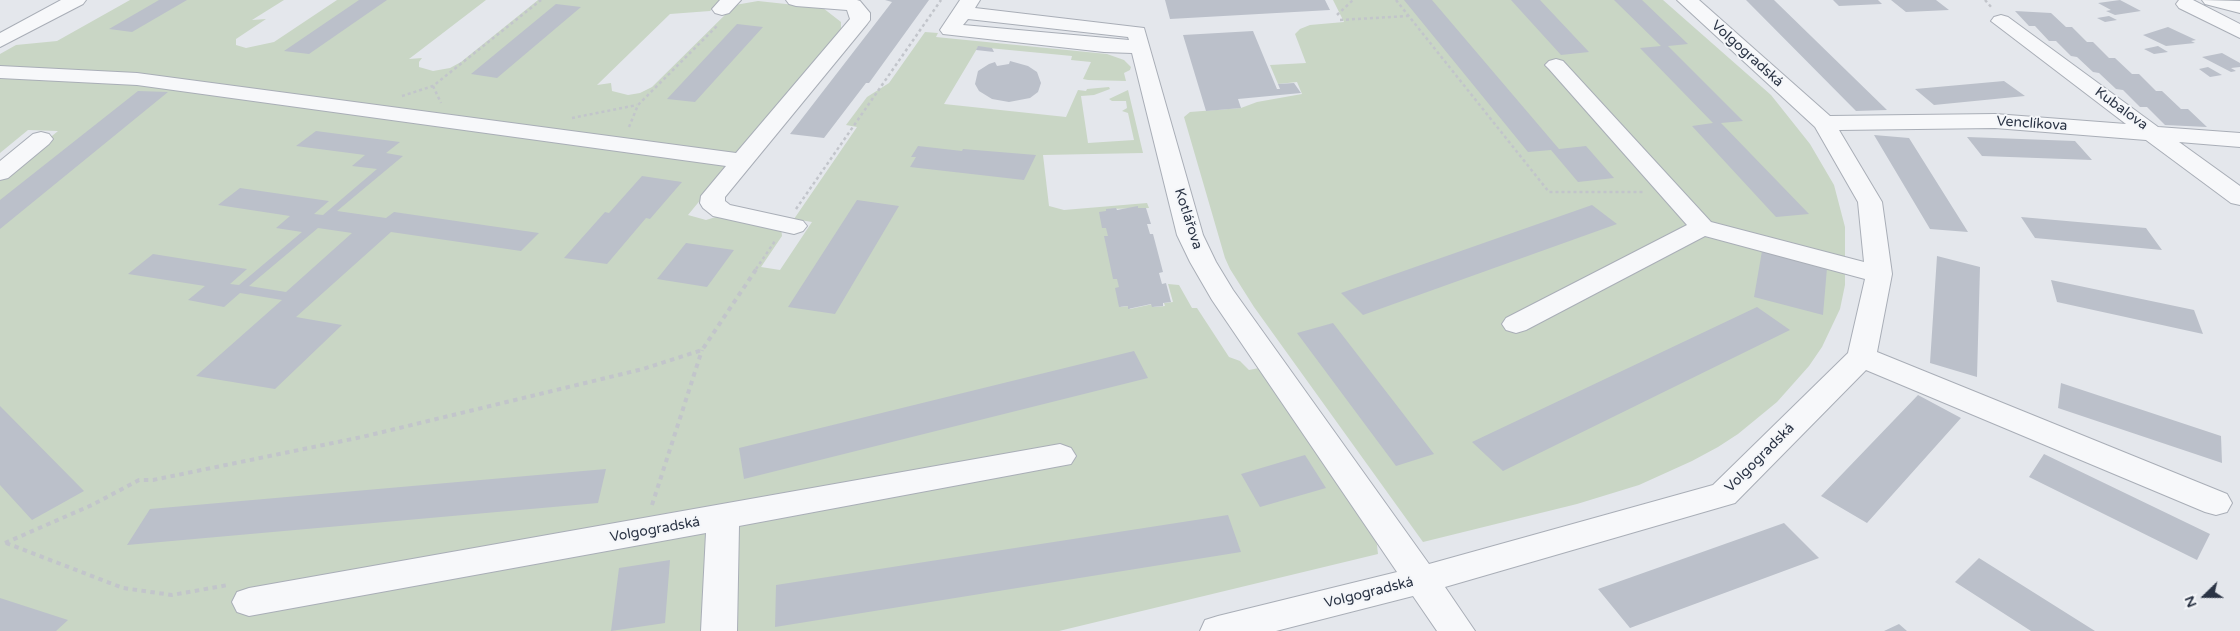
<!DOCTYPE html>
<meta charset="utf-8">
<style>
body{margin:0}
#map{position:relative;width:2240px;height:631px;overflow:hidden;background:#e4e7ec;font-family:"Varela Round",sans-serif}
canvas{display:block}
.north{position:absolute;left:2180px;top:571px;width:50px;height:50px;-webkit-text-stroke:4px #f4f6f9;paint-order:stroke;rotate:248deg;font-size:14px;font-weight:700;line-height:20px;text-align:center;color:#2b3445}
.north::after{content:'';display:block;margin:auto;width:18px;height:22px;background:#2b3445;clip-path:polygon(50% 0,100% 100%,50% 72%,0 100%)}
</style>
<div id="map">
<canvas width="2240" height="631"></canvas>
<div class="north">N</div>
</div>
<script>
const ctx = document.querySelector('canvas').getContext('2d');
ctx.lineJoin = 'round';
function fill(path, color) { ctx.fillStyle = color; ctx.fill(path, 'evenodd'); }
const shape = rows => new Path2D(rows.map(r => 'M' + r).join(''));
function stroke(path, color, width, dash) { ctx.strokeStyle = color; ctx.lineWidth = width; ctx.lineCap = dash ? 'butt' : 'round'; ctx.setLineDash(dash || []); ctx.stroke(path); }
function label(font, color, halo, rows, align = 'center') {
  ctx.font = font + ' "Varela Round",sans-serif'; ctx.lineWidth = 4; ctx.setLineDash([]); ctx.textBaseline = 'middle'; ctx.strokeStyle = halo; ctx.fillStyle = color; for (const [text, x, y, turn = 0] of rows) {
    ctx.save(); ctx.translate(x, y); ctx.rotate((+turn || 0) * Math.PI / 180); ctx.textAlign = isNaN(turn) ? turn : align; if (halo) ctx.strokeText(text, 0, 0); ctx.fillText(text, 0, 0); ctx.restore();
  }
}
const green = shape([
 [130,0,284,0,252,20,266,19,236,39,236,45,246,48,274,42,337,0,486,0,409,59,422,58,419,62,419,67,433,71,450,68,461,62,538,0,719,0,720,2,710,11,670,14,597,85,611,83,612,91,628,95,640,93,652,87,735,5,758,1,823,8,841,22,841,29,688,215,706,220,719,216,781,227,782,236,761,267,780,270,812,222,794,219,857,127,846,125,867,97,889,83,925,32,938,33,936,37,1107,54,1124,60,1131,67,1130,70,1124,73,1126,81,1088,80,1083,79,1091,62,1071,60,1072,56,978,47,944,104,1066,117,1078,90,1086,91,1087,89,1109,87,1110,89,1094,95,1081,96,1088,143,1134,140,1128,113,1122,111,1127,108,1126,101,1112,101,1109,99,1128,90,1143,153,1043,155,1049,206,1064,210,1147,203,1149,208,1108,209,1109,236,1106,236,1115,279,1119,279,1121,288,1117,288,1121,307,1129,306,1130,309,1153,304,1154,307,1165,306,1164,303,1173,302,1168,284,1179,285,1192,308,1197,308,1229,357,1240,361,1249,370,1259,368,1376,537,1378,554,1059,631,0,631,0,179,58,131,28,130,0,153,0,54,16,45,57,41],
 [1333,0,1663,0,1771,95,1810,144,1834,185,1845,227,1845,285,1840,309,1822,347,1809,366,1777,402,1738,434,1718,447,1692,461,1639,485,1577,504,1423,542,1254,307,1230,269,1225,258,1184,117,1190,112,1241,108,1257,102,1302,94,1297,82,1278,84,1270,65,1306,63,1295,34,1300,29,1310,25,1344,22]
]);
const building = shape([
 [159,0,187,0,132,32,109,29],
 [359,0,387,0,309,54,284,51],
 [885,0,929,0,869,83,866,83,824,138,790,134,892,2],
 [1165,0,1325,0,1330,10,1170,19],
 [1404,0,1432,0,1559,149,1586,146,1614,178,1578,182,1551,150,1528,152],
 [1511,0,1540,0,1589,52,1561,55],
 [1614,0,1642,0,1688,44,1668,46,1743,121,1721,123,1809,214,1776,217,1692,126,1713,123,1640,48,1661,46],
 [1746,0,1774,0,1887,110,1856,111],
 [1833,0,1878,0,1882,4,1839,6],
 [1891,0,1936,0,1949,10,1906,12],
 [2120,0,2141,11,2115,15,2106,11,2111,10,2098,3],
 [556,4,581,7,497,78,471,74],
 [2015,11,2051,13,2066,27,2072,27,2087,42,2093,42,2109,58,2115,58,2132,74,2139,74,2156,91,2162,91,2181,109,2188,109,2207,127,2165,125,2147,107,2140,107,2123,90,2116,89,2099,73,2093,72,2077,57,2071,56,2056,41,2049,41,2035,26,2029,26],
 [2109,16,2117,20,2105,22,2097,18],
 [737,24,763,27,695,102,667,99],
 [2168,27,2196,40,2191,41,2195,43,2166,46,2143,35],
 [1253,31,1277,89,1280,89,1278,84,1294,83,1301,93,1238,99,1241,108,1206,111,1183,35],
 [978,46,992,48,994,52,976,50],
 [2158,46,2168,52,2154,54,2144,49],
 [2222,53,2240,63,2240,67,2231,68,2236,71,2231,72,2202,57],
 [1010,61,1028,66,1037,72,1041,83,1038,92,1030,98,1009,102,992,99,979,91,975,84,978,71,989,64,995,62,997,66,1009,64],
 [2208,67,2222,75,2210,77,2199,69],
 [2004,81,2025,96,1934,105,1915,89],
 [138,91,168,92,0,229,0,200],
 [316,131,400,142,386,153,403,156,337,211,386,218,394,212,539,233,521,251,391,232,296,317,342,325,275,389,196,376,282,300,240,293,224,307,188,300,205,286,128,274,153,254,247,269,230,284,239,285,302,232,276,228,290,216,218,205,240,188,329,201,314,214,323,215,377,169,352,166,365,155,296,146],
 [318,228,352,233,286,292,249,286],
 [1874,135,1909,138,1968,232,1930,229],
 [1967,137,2075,141,2092,160,1982,156],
 [918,146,962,151,963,149,1036,155,1024,180,910,167,916,157,911,157],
 [642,176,682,182,650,219,646,218,607,264,564,258,605,212,609,213],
 [857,200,899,206,835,314,788,307],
 [1592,205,1617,224,1363,315,1341,293],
 [1138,206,1138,208,1146,208,1151,224,1147,224,1150,234,1153,234,1163,272,1159,273,1162,284,1166,283,1171,302,1163,303,1163,306,1152,307,1151,304,1128,309,1128,306,1119,307,1115,288,1119,287,1117,279,1113,279,1104,236,1108,236,1106,228,1102,228,1099,212,1106,211,1106,209,1116,208,1117,210],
 [2021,217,2146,228,2162,250,2035,238],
 [686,243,734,250,707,287,657,279],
 [1762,251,1827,268,1823,315,1754,297],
 [1937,256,1980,267,1977,377,1930,363],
 [2051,280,2194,310,2203,334,2057,302],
 [1757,307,1790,330,1503,471,1472,442],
 [1333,323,1398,407,1434,454,1396,466,1297,333],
 [1134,351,1148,378,744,479,739,448],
 [2061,383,2221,436,2222,463,2058,408],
 [1918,395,1961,418,1867,523,1821,496],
 [0,406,84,491,32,520,0,485],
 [2044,454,2210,534,2197,560,2029,477],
 [1305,455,1326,488,1260,507,1241,474],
 [606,469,598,503,127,545,150,509],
 [1228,515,1241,552,775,627,776,585],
 [1784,523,1819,558,1630,628,1598,589],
 [1979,558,2060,609,2095,631,2031,631,1955,582],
 [670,560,665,623,611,631,619,568],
 [0,598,68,620,56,631,0,631],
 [1899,624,1907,631,1884,631]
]);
const pathFar1 = shape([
 [1396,0,1549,192,1643,192],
 [1985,0,1992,8],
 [1337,15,1353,0],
 [1340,20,1408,16],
 [433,86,441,103],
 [402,96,433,86,541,0],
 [572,118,637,105],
 [629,127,638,105,717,26],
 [796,209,941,0],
 [756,269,775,241]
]);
const path = shape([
 [652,505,702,350],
 [5,543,92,505,139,480,153,480,362,437,643,369,702,350,757,268],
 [6,543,123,588,172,595,228,585]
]);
const minor = shape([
 [61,0,86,0,83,4,0,47,0,33,61,0],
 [720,0,741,0,729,13,722,15,715,13,712,9,720,0],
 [786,0,857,0,860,1,870,13,870,20,867,24,725,197,725,201,730,205,803,221,807,226,803,231,794,234,713,216,703,208,700,203,701,196,726,166,137,85,0,78,0,66,137,73,736,153,850,19,847,10,796,6,789,4,786,0],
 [960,0,980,0,975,8,1144,28,1203,235,1216,262,1233,290,1429,564,1713,485,1848,353,1865,279,1705,236,1526,330,1516,333,1506,330,1502,324,1506,318,1687,225,1549,69,1545,65,1549,61,1556,59,1563,61,1711,222,1864,262,1858,202,1815,127,1677,0,1699,0,1830,116,1995,114,2126,124,1991,21,1994,17,2001,15,2008,17,2158,127,2240,133,2240,147,2179,142,2240,186,2240,205,2231,203,2146,140,1995,128,1839,130,1882,202,1892,274,1877,352,2227,494,2232,503,2227,512,2216,515,2205,512,1866,370,1735,503,1445,587,1475,631,1437,631,1413,596,1276,631,1200,631,1205,620,1218,616,1397,572,1212,300,1190,262,1177,235,1132,53,1104,52,943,34,940,30,960,0],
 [968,19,1128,37,1129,40,963,25,968,19],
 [2179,0,2193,0,2240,24,2240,38,2179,8,2176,4,2179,0],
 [2202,0,2240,1,2240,13,2205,4,2202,0],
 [41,132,49,134,53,139,49,144,8,178,0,180,0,161,33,134,41,132],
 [1060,444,1071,448,1076,456,1071,464,739,526,737,631,701,631,706,533,249,616,237,612,232,602,237,592,249,588,1060,444]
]);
const streetNames = [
 ["Volgogradská",1747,54,42],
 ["Kubalova",2121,109,36],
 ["Venclíkova",2032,124,4],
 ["Kotlářova",1188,219,72],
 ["Volgogradská",1760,458,-45],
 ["Volgogradská",655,530,-10],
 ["Volgogradská",1369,593,-14]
];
fill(green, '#c9d6c5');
fill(building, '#bbc0ca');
stroke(minor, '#a9aeb7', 2);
stroke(pathFar1, '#c2c5cb', 2.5, [3, 3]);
stroke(path, '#c2c5cb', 4, [4.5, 4.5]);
fill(minor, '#f7f8fa');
label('14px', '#2b3445', '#f4f6f9', streetNames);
</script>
